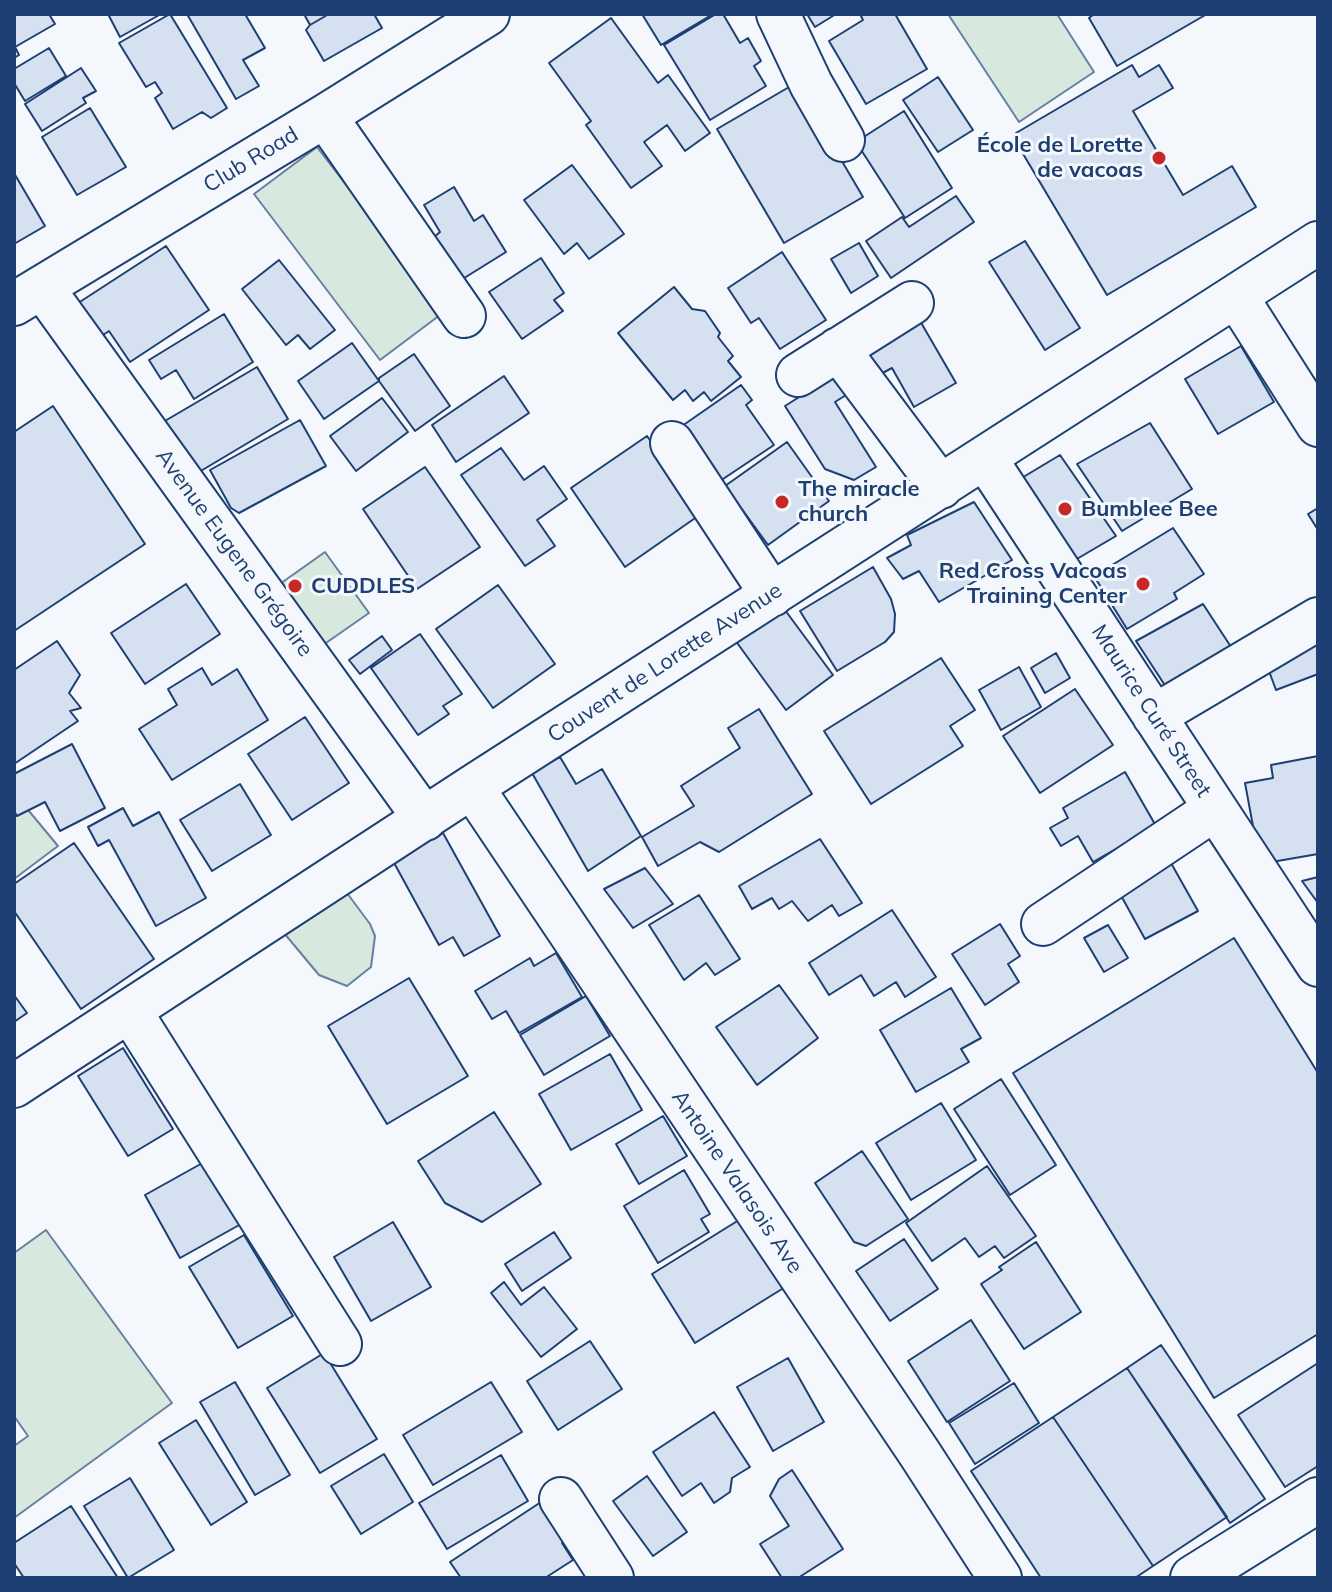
<!DOCTYPE html>
<meta charset="utf-8">
<style>
body{margin:0}
#map{position:relative;width:1332px;height:1592px;overflow:hidden;background:#f4f7fb;font-family:Mulish,sans-serif}
canvas{display:block}
.frame{position:absolute;inset:0;border:16px solid #1d3f73;pointer-events:none}
</style>
<div id="map">
<canvas width="1332" height="1592"></canvas>
<div class="frame"></div>
</div>
<script>
const ctx = document.querySelector('canvas').getContext('2d');
ctx.lineJoin = 'round';
function fill(path, color) { ctx.fillStyle = color; ctx.fill(path, 'evenodd'); }
const shape = rows => new Path2D(rows.map(r => 'M' + r).join(''));
function stroke(path, color, width, dash) { ctx.strokeStyle = color; ctx.lineWidth = width; ctx.lineCap = dash ? 'butt' : 'round'; ctx.setLineDash(dash || []); ctx.stroke(path); }
function label(font, color, halo, rows, align = 'center') {
  ctx.font = font + ' Mulish,sans-serif'; ctx.lineWidth = 6; ctx.setLineDash([]); ctx.textBaseline = 'middle'; ctx.strokeStyle = halo; ctx.fillStyle = color; for (const [text, x, y, turn = 0] of rows) {
    ctx.save(); ctx.translate(x, y); ctx.rotate((+turn || 0) * Math.PI / 180); ctx.textAlign = isNaN(turn) ? turn : align; if (halo) ctx.strokeText(text, 0, 0); ctx.fillText(text, 0, 0); ctx.restore();
  }
}
const green = shape([
 [948,14,1057,14,1094,72,1019,122,948,14],
 [317,147,444,312,380,360,254,194,317,147],
 [325,552,369,613,313,652,270,591,325,552],
 [14,793,58,846,14,879,14,793],
 [347,893,370,924,375,936,371,967,347,986,319,975,284,933,347,893],
 [46,1230,172,1403,14,1518,14,1446,28,1436,14,1416,14,1253,46,1230]
]);
const building = shape([
 [14,14,49,14,55,24,15,47,19,55,14,58,14,14],
 [108,14,161,14,120,37,108,14],
 [170,14,227,108,211,118,202,112,173,129,155,98,162,93,155,82,146,87,119,43,170,14],
 [187,14,245,14,265,48,243,60,259,86,236,99,187,14],
 [304,14,329,14,310,25,304,14],
 [329,14,374,14,382,28,324,61,306,30,310,25,329,14],
 [642,14,713,14,661,45,642,14],
 [716,14,723,14,740,43,748,38,761,61,754,66,766,86,710,120,664,45,716,14],
 [807,14,836,14,815,27,807,14],
 [860,14,895,14,927,69,866,104,829,41,863,20,860,14],
 [1094,14,1207,14,1117,66,1089,18,1094,14],
 [611,18,658,83,668,75,710,133,685,151,667,125,644,142,662,166,631,188,586,125,591,121,549,63,611,18],
 [49,48,66,76,25,101,14,83,14,69,49,48],
 [1132,65,1139,77,1159,65,1173,88,1133,111,1183,195,1232,166,1256,207,1107,295,1016,142,1016,133,1132,65],
 [81,68,96,91,83,98,86,103,42,131,25,104,81,68],
 [938,77,973,130,938,152,903,100,938,77],
 [796,83,863,197,784,243,717,129,796,83],
 [90,108,126,167,77,195,42,137,90,108],
 [904,111,952,188,905,218,856,142,904,111],
 [572,165,624,234,589,259,577,243,564,254,524,200,572,165],
 [14,173,45,226,14,244,14,173],
 [454,187,474,221,483,215,506,252,461,280,434,237,440,232,424,205,454,187],
 [956,196,974,222,891,278,866,241,902,217,909,227,956,196],
 [1025,241,1080,328,1045,350,989,262,1025,241],
 [859,243,878,276,851,293,831,259,859,243],
 [166,246,209,310,130,362,109,331,94,341,72,307,166,246],
 [782,252,826,320,780,349,759,318,751,323,728,288,782,252],
 [541,258,564,293,554,300,563,311,522,339,489,292,541,258],
 [279,260,335,330,310,349,298,335,286,345,242,289,279,260],
 [674,287,692,309,705,311,720,333,718,337,733,356,728,361,741,377,711,401,704,392,693,401,685,390,673,400,618,333,674,287],
 [224,314,253,362,194,399,176,370,161,379,149,360,224,314],
 [916,314,956,383,914,407,892,368,875,377,857,348,916,314],
 [352,343,379,381,324,419,298,381,352,343],
 [1241,346,1274,402,1218,434,1185,379,1241,346],
 [414,354,450,406,415,431,379,381,379,378,414,354],
 [257,367,288,419,189,478,158,425,257,367],
 [834,375,846,395,835,402,876,467,854,480,825,469,785,406,834,375],
 [504,376,529,413,456,462,432,425,504,376],
 [741,385,752,400,746,405,774,445,720,481,682,426,741,385],
 [382,398,408,432,356,471,330,436,382,398],
 [53,406,145,544,14,631,14,432,53,406],
 [300,420,326,466,239,513,231,508,210,470,300,420],
 [1150,423,1192,489,1122,531,1077,464,1150,423],
 [647,436,701,514,625,567,571,488,647,436],
 [787,442,829,501,768,545,725,486,787,442],
 [501,448,524,480,544,466,567,499,537,520,555,546,525,566,461,475,501,448],
 [1060,455,1116,536,1070,563,1015,482,1060,455],
 [425,467,480,547,417,589,363,509,425,467],
 [974,502,1012,560,939,602,919,571,903,579,887,558,911,545,907,535,974,502],
 [1318,508,1318,530,1308,514,1318,508],
 [1173,528,1204,574,1174,593,1177,599,1127,629,1094,576,1173,528],
 [873,567,891,599,895,614,894,632,885,642,837,671,800,611,873,567],
 [186,584,220,634,145,684,111,633,186,584],
 [498,585,555,664,493,708,436,629,498,585],
 [1203,604,1235,653,1168,690,1136,641,1203,604],
 [782,606,833,675,786,710,735,640,782,606],
 [420,634,462,694,443,706,449,714,418,735,371,668,420,634],
 [382,636,392,650,360,674,349,660,382,636],
 [57,641,80,675,69,693,81,708,70,711,78,721,14,764,14,670,57,641],
 [1318,643,1318,674,1276,690,1266,663,1318,643],
 [1056,653,1070,678,1045,693,1031,668,1056,653],
 [941,658,975,710,950,726,963,746,871,804,824,731,941,658],
 [1019,667,1041,707,1001,730,979,690,1019,667],
 [202,668,212,685,237,669,268,720,172,780,139,729,177,705,168,689,202,668],
 [1075,689,1113,745,1040,793,1003,736,1075,689],
 [759,709,812,794,719,852,700,842,658,866,642,837,694,806,681,786,740,748,728,728,759,709],
 [305,717,349,783,292,820,248,754,305,717],
 [72,744,105,808,60,831,45,802,17,816,14,811,14,774,72,744],
 [1318,756,1318,854,1260,864,1245,783,1273,778,1271,765,1318,756],
 [560,757,576,784,602,769,641,836,588,871,532,773,560,757],
 [1125,772,1156,826,1093,862,1078,836,1061,846,1050,828,1068,818,1063,808,1125,772],
 [240,784,271,835,212,871,180,820,240,784],
 [123,808,133,826,159,812,206,898,156,926,109,840,98,846,88,827,123,808],
 [443,833,500,936,464,956,453,937,439,945,393,861,443,833],
 [820,839,862,903,839,916,832,905,808,921,792,901,779,909,772,898,752,909,739,886,820,839],
 [74,843,154,959,81,1009,14,911,14,884,74,843],
 [1171,863,1198,911,1145,939,1119,892,1171,863],
 [645,868,673,904,633,928,604,889,645,868],
 [1318,877,1318,903,1302,881,1318,877],
 [699,895,740,959,715,975,706,963,684,980,649,925,699,895],
 [892,910,936,977,905,997,896,982,874,996,861,975,829,995,809,963,892,910],
 [1000,924,1020,956,1008,964,1019,982,985,1005,952,954,1000,924],
 [1108,925,1128,958,1104,972,1084,938,1108,925],
 [1234,938,1318,1073,1318,1334,1214,1398,1013,1073,1234,938],
 [556,953,582,997,519,1033,506,1011,492,1019,475,991,530,958,534,966,556,953],
 [409,978,468,1076,387,1124,328,1026,409,978],
 [779,985,818,1038,757,1085,716,1027,779,985],
 [951,988,981,1038,961,1049,969,1062,916,1092,880,1030,951,988],
 [14,995,27,1013,14,1022,14,995],
 [586,996,610,1036,544,1075,520,1035,586,996],
 [123,1048,173,1129,128,1156,78,1076,123,1048],
 [610,1054,642,1110,571,1150,539,1094,610,1054],
 [1001,1079,1056,1165,1010,1195,954,1109,1001,1079],
 [941,1103,976,1160,911,1200,876,1143,941,1103],
 [494,1112,541,1184,482,1222,445,1203,418,1161,494,1112],
 [663,1116,687,1156,639,1184,616,1144,663,1116],
 [862,1151,908,1219,866,1246,854,1242,815,1183,862,1151],
 [206,1161,241,1224,180,1258,145,1195,206,1161],
 [987,1166,1036,1236,1004,1258,995,1246,979,1257,965,1238,932,1261,906,1223,987,1166],
 [684,1170,710,1214,701,1219,709,1232,658,1263,624,1206,684,1170],
 [747,1215,790,1284,695,1343,652,1274,747,1215],
 [393,1222,431,1287,371,1321,334,1257,393,1222],
 [554,1232,571,1258,522,1291,505,1264,554,1232],
 [244,1235,293,1316,238,1348,189,1267,244,1235],
 [904,1239,938,1289,890,1321,856,1271,904,1239],
 [1036,1242,1081,1312,1024,1349,981,1284,1002,1270,999,1267,1036,1242],
 [504,1282,521,1305,544,1287,577,1329,541,1357,491,1293,504,1282],
 [971,1320,1010,1381,947,1422,908,1361,971,1320],
 [590,1341,622,1389,558,1430,527,1381,590,1341],
 [1161,1345,1265,1499,1230,1523,1127,1368,1161,1345],
 [324,1353,377,1439,320,1473,267,1388,324,1353],
 [788,1358,824,1422,773,1451,737,1387,788,1358],
 [1318,1363,1318,1466,1285,1487,1238,1415,1318,1363],
 [1127,1368,1227,1517,1153,1566,1053,1417,1127,1368],
 [235,1382,290,1475,255,1495,200,1402,235,1382],
 [491,1382,522,1432,433,1485,403,1435,491,1382],
 [1014,1383,1039,1423,975,1464,949,1423,1014,1383],
 [714,1412,750,1467,732,1478,730,1492,714,1503,701,1483,682,1496,653,1452,714,1412],
 [1053,1417,1153,1566,1135,1578,1041,1578,971,1471,1053,1417],
 [196,1420,247,1502,211,1525,159,1443,196,1420],
 [384,1454,413,1502,361,1534,331,1486,384,1454],
 [501,1455,528,1501,447,1549,419,1503,501,1455],
 [792,1470,843,1549,798,1578,782,1578,760,1544,789,1526,770,1496,779,1479,792,1470],
 [647,1476,687,1532,653,1556,613,1501,647,1476],
 [130,1478,174,1550,128,1578,84,1506,130,1478],
 [544,1500,569,1539,562,1543,573,1560,545,1578,461,1578,450,1562,544,1500],
 [71,1506,118,1578,24,1578,14,1563,14,1543,71,1506]
]);
const minor = shape([
 [778,14,811,84,843,140],
 [325,116,464,316],
 [42,287,425,819],
 [1236,296,1318,425],
 [14,304,325,116,488,14],
 [838,349,941,487],
 [798,375,912,303],
 [672,443,772,595],
 [985,458,1318,965],
 [1154,716,1318,619],
 [472,787,920,1454,1000,1578],
 [1043,924,1215,809],
 [130,1011,340,1344],
 [14,1086,472,787,1318,243],
 [561,1499,612,1578]
]);
const major = shape([
 [1193,1578,1318,1500]
]);
const markers = [
 [1159,158,8,"#c62828"],
 [782,502,8,"#c62828"],
 [1065,509,8,"#c62828"],
 [1143,584,8,"#c62828"],
 [295,586,8,"#c62828"]
];
const poiNames = [
 ["École de Lorette",1143,145,"right"],
 ["de vacoas",1143,170,"right"],
 ["The miracle",798,489],
 ["church",798,514],
 ["Bumblee Bee",1081,509],
 ["Red Cross Vacoas",1127,571,"right"],
 ["Training Center",1127,596,"right"],
 ["CUDDLES",311,586]
];
const streetNames = [
 ["Club Road",251,160,-31],
 ["Avenue Eugene Grégoire",234,553,54],
 ["Couvent de Lorette Avenue",665,663,-33],
 ["Maurice Curé Street",1151,711,57],
 ["Antoine Valasois Ave",737,1182,56]
];
fill(green, '#d7e8df');
stroke(green, '#687fa3', 2);
fill(building, '#d5e0f0');
stroke(building, '#1d3f73', 2);
stroke(minor, '#1d3f73', 46);
stroke(major, '#1d3f73', 48);
stroke(minor, '#f4f7fb', 42);
stroke(major, '#f4f7fb', 44);
for (const [x, y, r, color] of markers) { const dot = new Path2D(); dot.arc(x, y, r, 0, 2 * Math.PI); ctx.fillStyle = color; ctx.fill(dot); stroke(dot, '#f4f7fb', 3); }
label('bold 22px', '#1d3f73', '#f4f7fb', poiNames, 'left');
label('22px', '#1d3f73', '#f4f7fb', streetNames);
</script>
